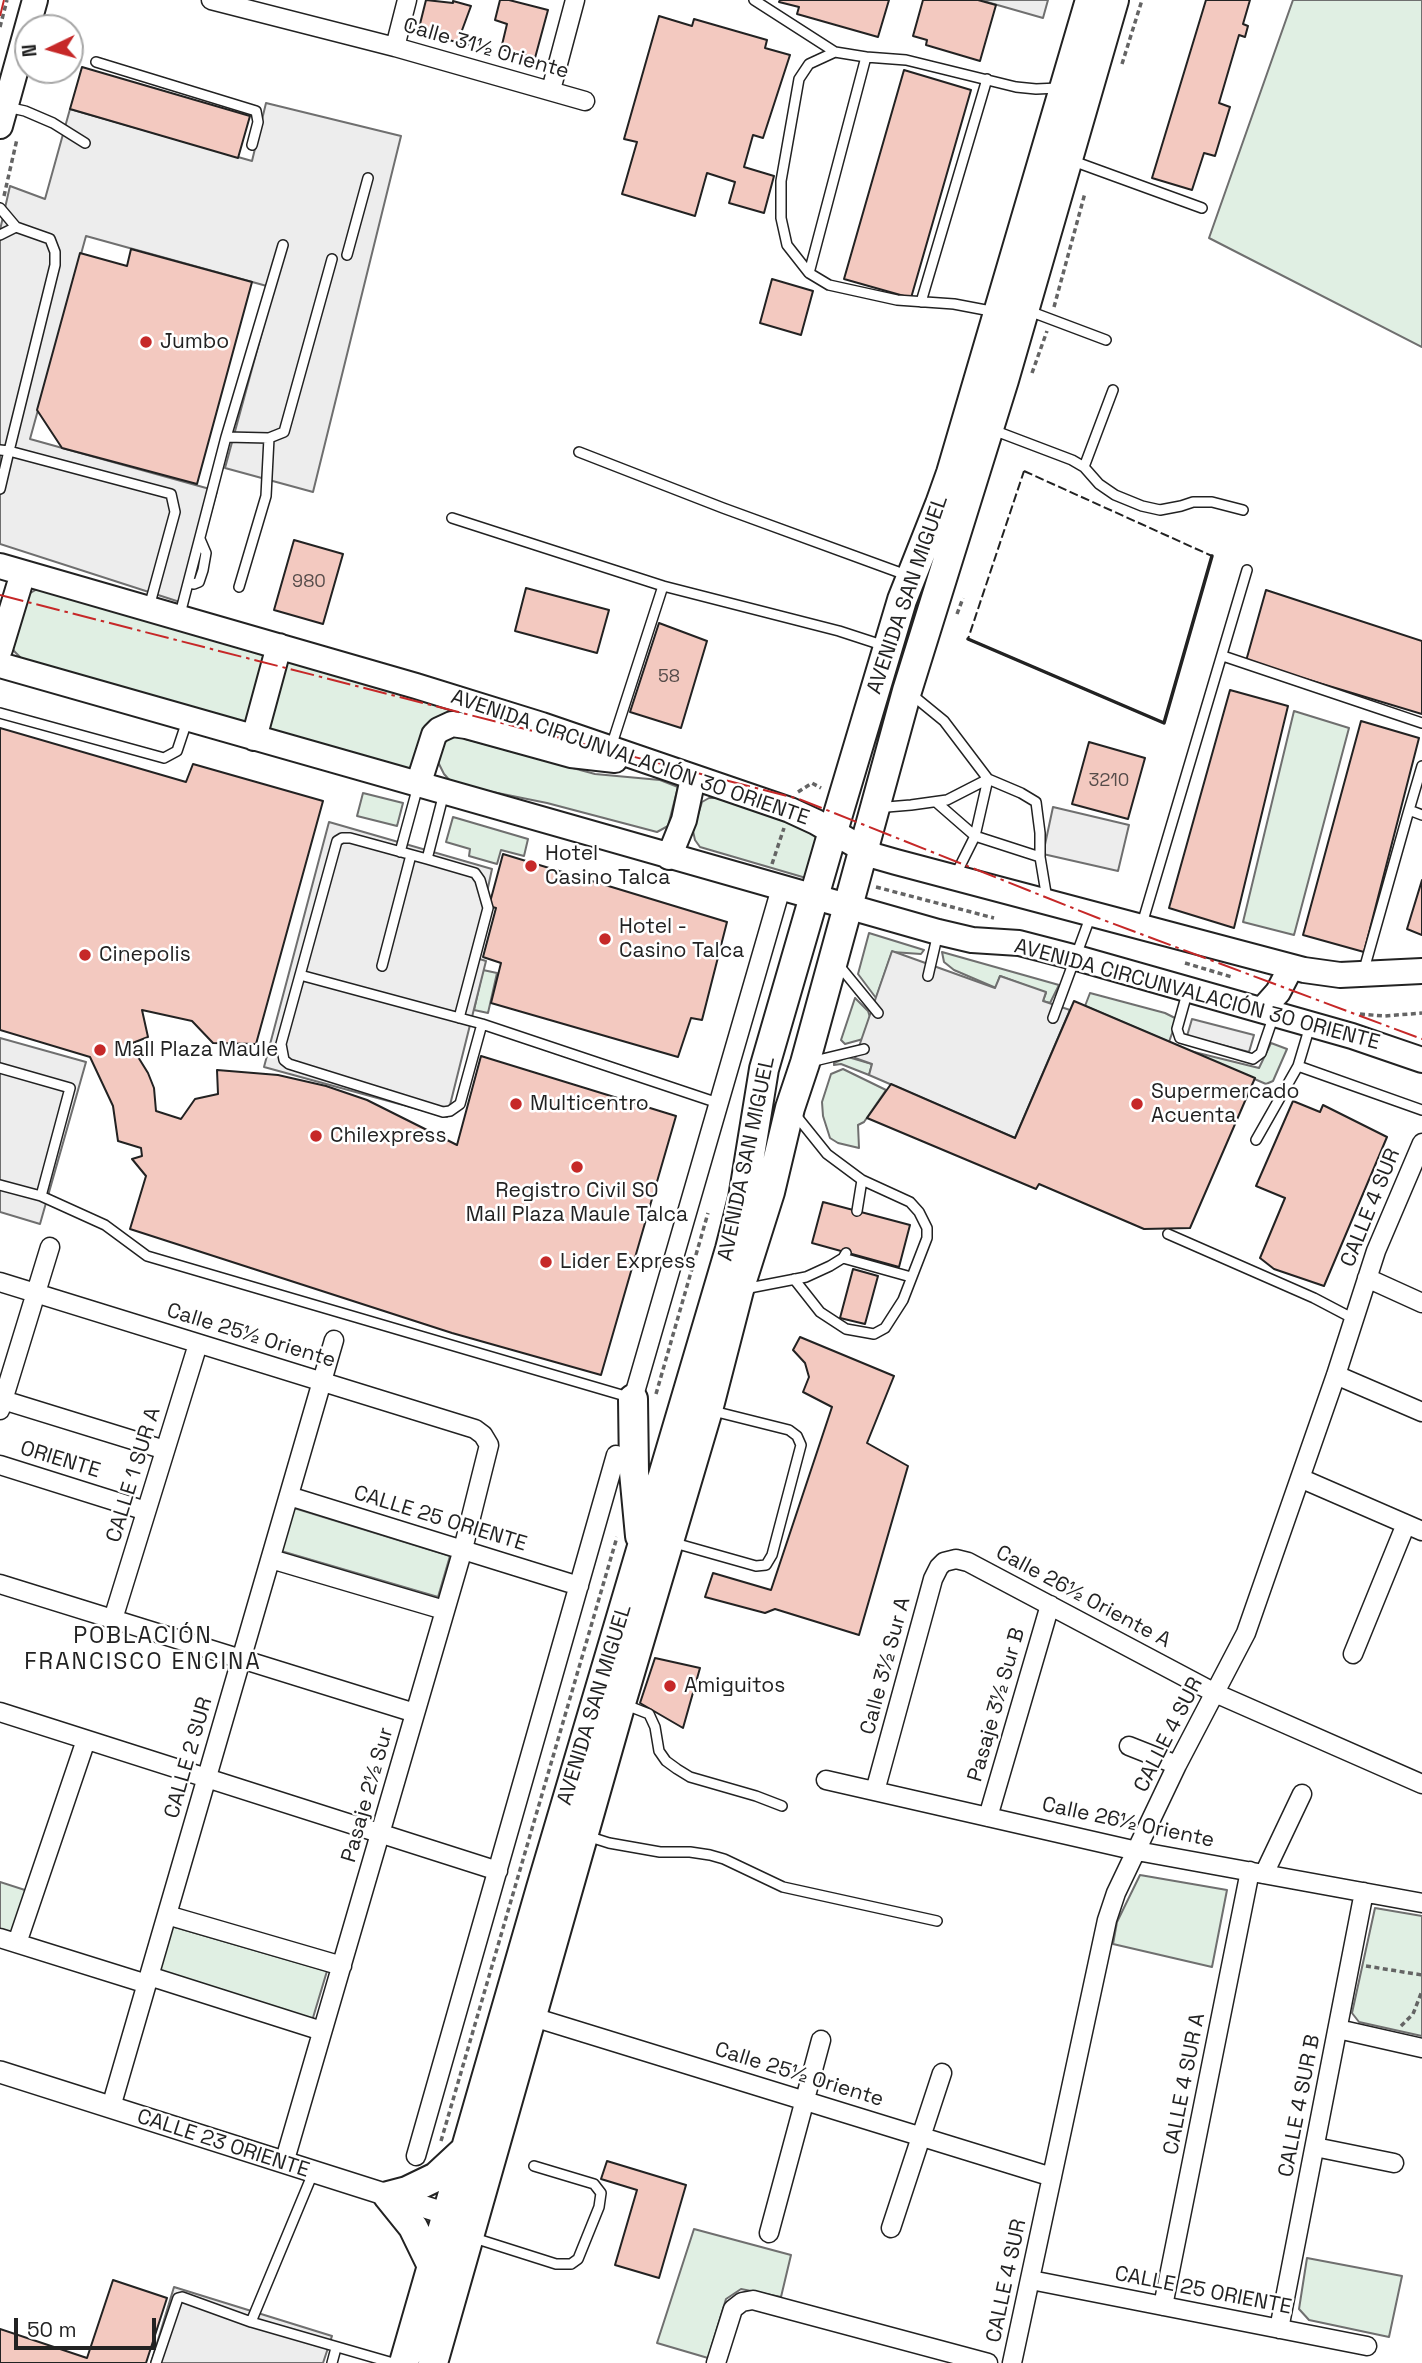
<!DOCTYPE html>
<meta charset="utf-8">
<style>
body{margin:0}
#map{position:relative;width:1422px;height:2363px;overflow:hidden;background:#fff;font-family:"Space Grotesk",sans-serif}
canvas{display:block}
.north{position:absolute;left:14px;top:14px;width:70px;height:70px;box-sizing:border-box;background:#fff;border:2px solid #a7a7a7;border-radius:50%;rotate:265deg;font-size:19px;font-weight:700;line-height:28px;text-align:center;color:#222}
.north::after{content:'';display:block;margin:auto;width:24px;height:32px;background:#c62828;clip-path:polygon(50% 0,100% 100%,50% 72%,0 100%)}
.scale{position:absolute;left:14px;top:2318px;width:142px;height:32px;box-sizing:border-box;border:4px solid #222;border-top:0;padding-left:9px;font-size:21px;line-height:24px;white-space:nowrap;color:#222;-webkit-text-stroke:5px #fff;paint-order:stroke}
</style>
<div id="map">
<canvas width="1422" height="2363"></canvas>
<div class="north">N</div>
<div class="scale">50 m</div>
</div>
<script>
const ctx = document.querySelector('canvas').getContext('2d');
ctx.lineJoin = 'round';
function fill(path, color) { ctx.fillStyle = color; ctx.fill(path, 'evenodd'); }
const shape = rows => new Path2D(rows.map(r => 'M' + r).join(''));
function stroke(path, color, width, dash) { ctx.strokeStyle = color; ctx.lineWidth = width; ctx.lineCap = dash ? 'butt' : 'round'; ctx.setLineDash(dash || []); ctx.stroke(path); }
function label(font, color, halo, rows, align = 'center') {
  ctx.font = font + ' "Space Grotesk",sans-serif'; ctx.lineWidth = 5; ctx.setLineDash([]); ctx.textBaseline = 'middle'; ctx.strokeStyle = halo; ctx.fillStyle = color; for (const [text, x, y, turn = 0] of rows) {
    ctx.save(); ctx.translate(x, y); ctx.rotate((+turn || 0) * Math.PI / 180); ctx.textAlign = isNaN(turn) ? turn : align; if (halo) ctx.strokeText(text, 0, 0); ctx.fillText(text, 0, 0); ctx.restore();
  }
}
const green = shape([
 [1293,0,1422,0,1422,347,1209,238,1293,0],
 [39,588,483,714,457,713,407,773,23,660,14,651,12,646,27,595,39,588],
 [1294,711,1349,728,1294,935,1243,922,1294,711],
 [451,735,595,774,660,780,678,787,668,826,657,832,547,803,453,784,444,774,437,760,441,744,451,735],
 [363,793,403,803,397,826,357,816,363,793],
 [709,798,717,798,820,832,806,878,700,847,695,840,693,831,702,802,709,798],
 [453,817,528,839,524,856,501,850,497,864,469,856,470,849,446,842,453,817],
 [869,933,924,950,921,954,892,952,876,998,858,974,869,933],
 [942,952,1059,985,1050,1003,1043,1001,1046,993,1000,976,996,988,954,970,944,962,942,952],
 [483,970,497,973,488,1013,474,1010,483,970],
 [1090,993,1165,1013,1177,1019,1169,1042,1085,1006,1090,993],
 [855,998,868,1011,870,1017,863,1039,845,1044,841,1040,855,998],
 [1271,1043,1287,1049,1273,1081,1266,1084,1190,1051,1259,1068,1271,1043],
 [848,1057,872,1064,869,1075,841,1064,834,1065,834,1063,848,1057],
 [843,1069,886,1090,864,1122,858,1125,859,1148,838,1143,830,1138,823,1116,822,1102,831,1074,843,1069],
 [294,1508,450,1556,438,1597,281,1551,294,1508],
 [1140,1875,1227,1890,1212,1967,1113,1944,1117,1922,1140,1875],
 [0,1882,28,1891,16,1934,0,1929,0,1882],
 [1375,1908,1422,1916,1422,2036,1359,2022,1352,2013,1375,1908],
 [171,1926,327,1971,312,2021,157,1972,171,1926],
 [694,2229,791,2255,781,2297,741,2289,726,2299,708,2358,657,2343,694,2229],
 [1307,2258,1402,2276,1389,2337,1309,2320,1299,2309,1307,2258]
]);
const parking = shape([
 [980,0,1048,0,1043,18,980,0],
 [266,103,401,136,313,492,225,468,274,288,86,236,30,439,217,491,186,604,0,544,0,230,10,186,45,199,70,109,252,161,266,103],
 [1053,807,1129,825,1118,871,1043,854,1053,807],
 [329,822,492,869,473,957,486,961,447,1117,264,1067,329,822],
 [892,951,995,988,1000,976,1046,992,1043,1001,1070,1010,1015,1138,869,1075,872,1064,855,1058,892,951],
 [1192,1019,1254,1035,1249,1052,1187,1036,1192,1019],
 [0,1038,86,1062,40,1224,0,1212,0,1038],
 [174,2287,332,2336,323,2363,151,2363,174,2287]
]);
const building = shape([
 [426,0,453,3,453,1,471,6,461,33,471,36,468,45,418,32,426,0],
 [500,0,509,0,548,10,535,58,501,49,507,24,495,20,500,0],
 [780,0,889,0,878,37,797,14,799,7,779,2,780,0],
 [923,0,978,0,996,5,980,61,926,45,927,40,913,36,923,0],
 [1206,0,1250,0,1243,24,1248,26,1245,37,1239,35,1219,103,1230,107,1215,156,1204,153,1192,190,1152,178,1206,0],
 [659,16,692,26,694,19,767,40,765,48,790,55,763,138,753,135,744,167,774,176,764,213,729,203,735,182,707,173,695,216,622,194,637,142,624,139,659,16],
 [82,67,250,116,238,158,70,109,82,67],
 [904,70,971,90,911,298,844,279,904,70],
 [131,249,252,282,197,484,62,448,37,410,80,253,127,266,131,249],
 [772,279,813,291,801,335,760,323,772,279],
 [294,540,343,554,323,624,274,610,294,540],
 [526,588,609,610,597,653,515,631,526,588],
 [1266,590,1422,641,1422,714,1246,661,1266,590],
 [659,623,707,641,681,728,630,712,659,623],
 [1230,690,1288,706,1234,928,1169,908,1230,690],
 [1361,721,1419,738,1364,952,1303,935,1361,721],
 [0,728,186,782,193,764,323,801,256,1044,213,1043,192,1021,142,1010,148,1037,130,1044,148,1073,154,1088,156,1111,181,1119,195,1099,218,1094,217,1070,278,1075,326,1086,367,1100,457,1145,481,1056,676,1116,601,1375,452,1333,130,1229,146,1176,132,1159,142,1156,141,1148,118,1141,113,1106,90,1057,0,1030,0,728],
 [1089,742,1145,758,1128,819,1072,804,1089,742],
 [503,854,727,922,702,1020,691,1018,678,1057,491,1003,501,963,483,957,496,908,489,906,503,854],
 [1422,880,1422,935,1407,929,1422,880],
 [1074,1001,1255,1078,1190,1228,1144,1229,1039,1184,1036,1189,867,1118,891,1084,1015,1138,1074,1001],
 [1293,1101,1320,1112,1323,1105,1387,1137,1324,1286,1274,1269,1260,1258,1285,1198,1256,1186,1293,1101],
 [823,1202,910,1225,899,1267,812,1243,823,1202],
 [853,1269,878,1276,865,1324,840,1318,853,1269],
 [800,1337,894,1376,867,1443,908,1466,859,1635,775,1609,765,1613,705,1597,713,1573,771,1590,832,1407,803,1392,809,1377,805,1363,793,1350,800,1337],
 [655,1658,700,1668,683,1728,640,1703,655,1658],
 [607,2161,686,2185,659,2278,615,2265,637,2190,601,2179,607,2161],
 [113,2280,167,2298,146,2363,0,2363,0,2329,87,2358,113,2280]
]);
const path = shape([
 [0,27,7,0],
 [1122,64,1142,0],
 [4,196,17,139],
 [1054,307,1085,193],
 [1032,373,1047,331],
 [957,614,963,598],
 [798,792,812,783,821,788],
 [772,864,784,828],
 [876,887,994,918],
 [1185,963,1232,977],
 [1360,1014,1384,1016,1422,1013],
 [656,1394,708,1213],
 [1366,1966,1422,1975],
 [1401,2026,1413,2014,1422,1991],
 [441,2141,617,1537]
]);
const service = shape([
 [754,0,835,52],
 [96,62,256,111,258,122,252,145],
 [7,107,25,111,53,123,85,143],
 [1073,161,1202,208],
 [0,208,16,227,50,239,55,252,55,265,9,451,171,494,175,512,149,607],
 [0,235,16,227],
 [347,255,368,178],
 [809,273,787,245,781,218,781,181,799,79,809,64,835,52,866,57],
 [921,302,987,79],
 [1029,311,1106,340],
 [996,312,954,304,897,300,829,285,809,273,866,57,906,60,1016,87,1036,89,1059,88],
 [993,430,1072,460,1084,467,1099,484,1115,495,1142,506,1160,510,1181,506,1193,502,1212,502,1243,510],
 [226,437,269,438,284,432,332,259],
 [0,450,9,451,0,489],
 [579,452,723,508,909,576],
 [1084,467,1113,390],
 [452,518,663,586,839,631,885,646],
 [188,583,194,584,199,582,203,570,206,553,200,539],
 [239,587,266,496,269,438],
 [180,614,226,437,283,245],
 [1223,656,1422,723],
 [911,694,944,721,988,779,1021,793,1036,802,1040,833,1040,857,1047,899],
 [0,713,164,758,177,751,187,721],
 [611,747,663,586],
 [1422,766,1409,810,1422,815],
 [936,802,975,836,1040,857],
 [880,805,887,807,911,805,947,800,988,779],
 [400,852,418,786],
 [427,859,444,793],
 [955,876,975,836,988,779],
 [1142,924,1247,570],
 [837,963,878,1013],
 [382,966,411,855],
 [1363,973,1409,810],
 [300,975,482,1024,718,1103],
 [928,976,938,933],
 [1188,990,1177,1029,1180,1038,1253,1059,1261,1053,1274,1015],
 [459,1018,488,908,480,880,475,873,427,859,350,838,342,838,337,841,281,1044,284,1060,289,1064,443,1112,450,1111,460,1104,482,1024],
 [1053,1018,1091,915],
 [1310,1026,1298,1066,1422,1110],
 [810,1062,864,1049],
 [0,1068,70,1088,41,1196,0,1185],
 [794,1113,827,1154,862,1180,857,1211],
 [1256,1140,1298,1066],
 [41,1196,105,1225,147,1256,632,1398],
 [1168,1234,1314,1298,1354,1319],
 [843,1258,911,1277],
 [794,1279,820,1312,846,1329,874,1334,885,1328,903,1300,927,1238,927,1228,919,1212,910,1202,862,1180],
 [744,1289,806,1277,830,1266,843,1258,846,1253],
 [671,1542,756,1566,766,1565,772,1555,801,1445,797,1436,789,1430,713,1411],
 [626,1705,649,1714,655,1727,659,1751,666,1761,677,1769,690,1777,756,1796,782,1806],
 [587,1836,609,1843,660,1852,690,1852,710,1855,724,1859,783,1887,937,1921],
 [313,2173,251,2322,393,2363],
 [471,2237,556,2264,571,2264,578,2259,599,2207,601,2193,594,2184,534,2166],
 [156,2363,178,2298,182,2297,251,2322],
 [332,2363,336,2348]
]);
const minor = shape([
 [211,0,395,47,585,101],
 [395,47,407,0],
 [551,90,575,0],
 [1367,1278,1422,1303],
 [0,1282,475,1429,483,1435,489,1445,463,1549,284,2163],
 [1336,1375,1422,1412],
 [0,1399,165,1450],
 [633,1399,781,888],
 [0,1410,50,1247],
 [0,1465,146,1511],
 [1300,1478,1422,1531],
 [289,1496,579,1586],
 [271,1559,444,1610],
 [0,1584,415,1713],
 [113,1619,198,1344],
 [1353,1654,1406,1524],
 [0,1712,498,1871],
 [1129,1746,1177,1765],
 [826,1780,1137,1851,1422,1903],
 [875,1791,933,1579,939,1567,944,1562,956,1559,968,1562,1215,1693,1422,1784],
 [988,1817,1050,1605],
 [1264,1874,1302,1794],
 [167,1915,342,1966],
 [0,1938,147,1984],
 [17,1943,86,1740],
 [149,1976,322,2031],
 [533,2017,1052,2177],
 [1338,2029,1422,2048],
 [111,2107,334,1340],
 [1315,2147,1394,2163],
 [416,2156,616,1455],
 [891,2228,942,2073],
 [769,2233,821,2040],
 [1031,2280,1367,2346],
 [1163,2306,1250,1871],
 [1279,2329,1364,1892],
 [716,2363,733,2309,742,2302,753,2300,988,2363],
 [1012,2363,1107,1920,1116,1893,1177,1765,1246,1633,1336,1375,1376,1251,1422,1143]
]);
const tertiary = shape([
 [0,2072,447,2214]
]);
const secondary = shape([
 [0,126,35,0],
 [0,566,416,686,542,725,790,810,816,822,875,856,896,862,1304,970,1340,975,1422,971],
 [0,649,23,573],
 [0,665,938,932,972,940,1019,943,1077,958,1352,1036,1422,1060],
 [254,738,279,646],
 [418,785,434,735,439,730,452,724,466,726,571,755,615,760],
 [669,857,684,820,693,778],
 [1262,1010,1278,992,1291,967]
]);
const trunk = shape([
 [633,1399,634,1472,640,1536],
 [388,2196,407,2191,436,2177,464,2151],
 [388,2196,413,2227,432,2266],
 [404,2363,541,1888,730,1249,743,1198,764,1069,833,831,902,600,940,504,951,473,1090,0],
 [433,2363,621,1703,708,1410,739,1290,770,1192,790,1108,805,1063,907,691,1004,380,1114,0]
]);
const fence = shape([
 [1024,471,1212,556,1164,723,968,639,1024,471]
]);
const wall = shape([
 [968,639,1164,723,1212,556]
]);
const power = shape([
 [0,16,4,0],
 [0,595,799,799,1098,918,1422,1039]
]);
const markers = [
 [146,342,7,"#c62828"],
 [531,866,7,"#c62828"],
 [605,939,7,"#c62828"],
 [85,955,7,"#c62828"],
 [100,1050,7,"#c62828"],
 [516,1104,7,"#c62828"],
 [1137,1104,7,"#c62828"],
 [316,1136,7,"#c62828"],
 [577,1167,7,"#c62828"],
 [546,1262,7,"#c62828"],
 [670,1686,7,"#c62828"]
];
const numberNames = [
 ["980",309,582],
 ["58",669,677],
 ["3210",1109,781]
];
const streetNames = [
 ["Calle 31½ Oriente",486,49,16],
 ["AVENIDA SAN MIGUEL",908,595,-71],
 ["AVENIDA CIRCUNVALACIÓN 30 ORIENTE",630,758,19],
 ["AVENIDA CIRCUNVALACIÓN 30 ORIENTE",1197,995,15],
 ["AVENIDA SAN MIGUEL",747,1159,-78],
 ["CALLE 4 SUR",1371,1208,-68],
 ["Calle 25½ Oriente",251,1336,17],
 ["ORIENTE",60,1460,17],
 ["CALLE 1 SUR A",134,1475,-73],
 ["CALLE 25 ORIENTE",440,1519,17],
 ["Calle 26½ Oriente A",1083,1597,28],
 ["Calle 3½ Sur A",886,1666,-75],
 ["AVENIDA SAN MIGUEL",595,1705,-73],
 ["Pasaje 3½ Sur B",997,1705,-74],
 ["CALLE 4 SUR",1169,1735,-63],
 ["CALLE 2 SUR",189,1758,-74],
 ["Pasaje 2½ Sur",368,1795,-74],
 ["Calle 26½ Oriente",1128,1823,12],
 ["Calle 25½ Oriente",799,2075,17],
 ["CALLE 4 SUR A",1185,2084,-79],
 ["CALLE 4 SUR B",1300,2106,-79],
 ["CALLE 23 ORIENTE",223,2144,18],
 ["CALLE 4 SUR",1007,2281,-78],
 ["CALLE 25 ORIENTE",1203,2291,11]
];
const poiNames = [
 ["Jumbo",160,342],
 ["Hotel",545,854],
 ["Casino Talca",545,878],
 ["Hotel -",619,927],
 ["Casino Talca",619,951],
 ["Cinepolis",99,955],
 ["Mall Plaza Maule",114,1050],
 ["Supermercado",1151,1092],
 ["Acuenta",1151,1116],
 ["Multicentro",530,1104],
 ["Chilexpress",330,1136],
 ["Registro Civil SO",577,1191,"center"],
 ["Mall Plaza Maule Talca",577,1215,"center"],
 ["Lider Express",560,1262],
 ["Amiguitos",684,1686]
];
const neighbourhoodNames = [
 ["POBLACIÓN",143,1637],
 ["FRANCISCO ENCINA",143,1663]
];
fill(green, '#e0efe3');
stroke(green, '#6f6f6f', 2);
fill(parking, '#ededed');
stroke(parking, '#6f6f6f', 2);
fill(building, '#f3c9c0');
stroke(building, '#222', 2);
stroke(service, '#222', 12);
stroke(minor, '#222', 21);
stroke(tertiary, '#222', 24);
stroke(secondary, '#222', 28);
stroke(trunk, '#222', 32);
stroke(path, '#646464', 3.5, [5, 3.5]);
stroke(service, '#fff', 9);
stroke(minor, '#fff', 18);
stroke(tertiary, '#fff', 21);
stroke(secondary, '#fff', 24);
stroke(trunk, '#fff', 28);
stroke(fence, '#222', 2, [9, 3.5]);
stroke(wall, '#222', 3.5);
stroke(power, '#c62828', 2, [24, 5, 3.5, 5]);
for (const [x, y, r, color] of markers) { const dot = new Path2D(); dot.arc(x, y, r, 0, 2 * Math.PI); ctx.fillStyle = color; ctx.fill(dot); stroke(dot, '#fff', 2.5); }
label('18px', '#564c4a', null, numberNames);
label('21px', '#222', '#fff', streetNames);
label('21px', '#222', '#fff', poiNames, 'left');
ctx.letterSpacing = '2px';
label('23px', '#222', '#fff', neighbourhoodNames);
ctx.letterSpacing = '0px';
</script>
